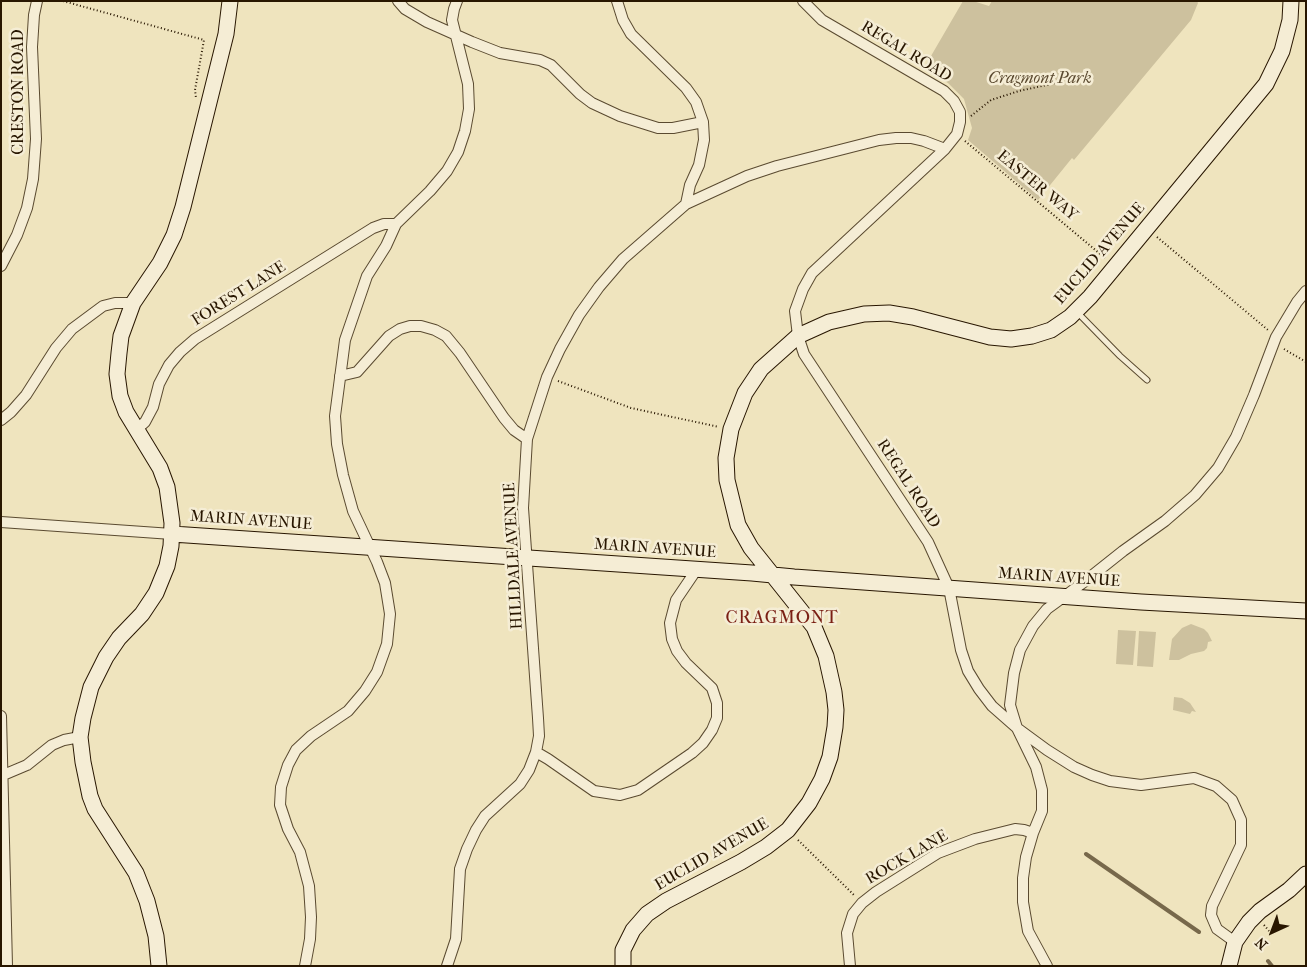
<!DOCTYPE html>
<style>
body{margin:0}
#map{position:relative;width:1307px;height:967px;overflow:hidden;background:#efe4be;font-family:"IM FELL French Canon",serif}
canvas{display:block}
.frame{position:absolute;inset:0;border:2px solid #281600;pointer-events:none}
.north{position:absolute;left:1247px;top:907px;width:50px;height:50px;-webkit-text-stroke:4px #f5edd5;paint-order:stroke;rotate:223deg;font-size:14px;font-weight:700;line-height:20px;text-align:center;color:#281600}
.north::after{content:'';display:block;margin:auto;width:18px;height:22px;background:#281600;clip-path:polygon(50% 0,100% 100%,50% 72%,0 100%)}
</style>
<div id="map">
<canvas width="1307" height="967"></canvas>
<div class="frame"></div>
<div class="north">N</div>
</div>
<script>
const ctx = document.querySelector('canvas').getContext('2d');
ctx.lineJoin = 'round';
function fill(path, color) { ctx.fillStyle = color; ctx.fill(path, 'evenodd'); }
const shape = rows => new Path2D(rows.map(r => 'M' + r).join(''));
function stroke(path, color, width, dash) { ctx.strokeStyle = color; ctx.lineWidth = width; ctx.lineCap = dash ? 'butt' : 'round'; ctx.setLineDash(dash || []); ctx.stroke(path); }
function label(font, color, halo, rows, align = 'center') {
  ctx.font = font + ' "IM FELL French Canon",serif'; ctx.lineWidth = 5; ctx.setLineDash([]); ctx.textBaseline = 'middle'; ctx.strokeStyle = halo; ctx.fillStyle = color; for (const [text, x, y, turn = 0] of rows) {
    ctx.save(); ctx.translate(x, y); ctx.rotate((+turn || 0) * Math.PI / 180); ctx.textAlign = isNaN(turn) ? turn : align; if (halo) ctx.strokeText(text, 0, 0); ctx.fillText(text, 0, 0); ctx.restore();
  }
}
const green = shape([
 [963,1,973,1,989,6,992,1,1197,1,1198,3,1191,20,1074,160,1072,158,1038,200,968,140,972,128,964,99,948,83,924,68],
 [1191,624,1204,629,1208,633,1212,641,1208,642,1207,648,1204,651,1191,654,1179,660,1169,660,1172,639,1182,628],
 [1118,630,1136,631,1133,665,1116,664],
 [1139,631,1156,632,1153,667,1137,666],
 [1174,697,1182,698,1190,703,1196,712,1192,711,1190,714,1173,710]
]);
const stream = shape([
 [1086,854,1199,932],
 [1268,961,1272,966]
]);
const path = shape([
 [63,1,204,40,195,90,196,98],
 [971,116,991,100,1019,91,1056,83,1069,74],
 [965,141,1105,258],
 [1157,237,1268,330],
 [1284,349,1306,362],
 [558,381,631,408,719,427],
 [798,840,855,896],
 [1264,925,1269,931]
]);
const lane = shape([
 [1077,312,1120,356,1147,380]
]);
const street = shape([
 [398,1,405,9,427,22,472,42,500,53,540,60,551,65,580,94,592,103,620,116,658,128,673,128,703,122],
 [617,1,623,20,631,34,686,88,696,102,703,122,704,140,699,165,690,185,686,204],
 [803,1,822,20,944,91,954,101,960,112,960,122,957,134,945,149,812,273,803,289,795,311,798,336,804,354,928,542,949,588,961,650,968,671,979,689,992,706,1017,728,1047,750,1074,767,1092,775,1110,781,1141,785,1194,778,1216,786,1232,800,1241,820,1241,845,1212,906,1211,915,1217,929,1235,942],
 [1,266,17,235,27,208,33,179,36,139,32,47,34,15,37,1],
 [340,376,357,372,389,336,400,329,410,326,421,326,435,330,446,336,460,353,504,418,514,430,527,439],
 [1,420,11,412,26,395,56,348,72,329,103,306,115,303,133,303],
 [136,430,145,422,153,407,159,384,169,365,180,352,195,339,373,228,384,224,396,224],
 [1,522,172,534],
 [1,716,7,966],
 [536,752,548,759,594,791,620,795,638,790,692,753,703,743,712,730,717,718,717,703,712,688,686,663,677,651,672,639,670,623,676,600,697,569],
 [1,776,27,765,52,745,64,740,80,737],
 [305,966,310,939,311,917,309,886,300,852,288,829,280,805,281,787,288,765,296,750,311,736,348,711,365,691,377,672,387,644,390,614,385,583,377,562,353,511,343,475,337,444,335,416,345,340,367,276,386,246,396,224,430,191,447,171,458,152,465,131,469,109,468,84,452,20,454,9,457,1],
 [447,966,456,939,460,869,467,849,476,830,485,816,520,784,529,770,536,752,539,736,538,718,523,508,527,439,547,377,560,349,579,315,599,287,623,259,686,204,747,176,777,166,879,140,896,138,911,138,924,141,945,149],
 [850,966,847,933,853,914,862,903,876,892,938,853,975,839,1015,829,1024,830,1033,833],
 [1047,966,1028,931,1023,902,1023,878,1026,857,1033,833,1042,811,1042,790,1036,767,1017,728,1010,705,1014,673,1020,650,1033,626,1047,609,1084,582,1123,551,1165,521,1195,495,1218,468,1236,437,1254,395,1276,337,1297,302,1306,291]
]);
const secondary = shape([
 [172,534,752,573,794,577,1141,602,1306,611],
 [159,966,156,936,147,901,136,873,95,809,90,796,83,762,80,737,83,718,91,687,106,657,119,638,142,614,156,593,167,566,171,546,172,523,167,487,160,468,126,412,120,396,117,374,119,353,121,336,133,303,160,263,174,235,183,207,226,34,230,1],
 [623,966,623,950,633,930,647,914,666,901,741,862,766,847,788,830,809,803,822,779,830,757,835,727,836,710,834,692,826,656,814,627,751,548,738,525,727,480,726,458,731,429,745,393,761,369,798,336,829,322,864,314,889,313,913,317,990,337,1011,339,1032,336,1051,330,1070,317,1090,297,1266,84,1282,51,1290,20,1291,1],
 [1229,966,1235,942,1249,922,1260,911,1289,890,1306,874]
]);
const streetNames = [
 ["REGAL ROAD",906,52,31],
 ["CRESTON ROAD",19,92,-90],
 ["EASTER WAY",1037,186,40],
 ["EUCLID AVENUE",1100,254,-49],
 ["FOREST LANE",239,294,-32],
 ["REGAL ROAD",908,484,57],
 ["MARIN AVENUE",251,521,4],
 ["MARIN AVENUE",655,549,4],
 ["HILLDALE AVENUE",514,556,-93],
 ["MARIN AVENUE",1059,578,4],
 ["EUCLID AVENUE",712,855,-30],
 ["ROCK LANE",907,858,-30]
];
const parkNames = [
 ["Cragmont Park",1040,79]
];
const neighbourhoodNames = [
 ["CRAGMONT",782,619]
];
fill(green, '#cdc19e');
stroke(stream, '#77684b', 4);
stroke(lane, '#5a4a30', 7);
stroke(street, '#5a4a30', 12);
stroke(secondary, '#281600', 17);
stroke(path, '#281600', 2, [1, 2.5]);
stroke(lane, '#f5edd5', 5);
stroke(street, '#f5edd5', 10);
stroke(secondary, '#f5edd5', 15);
label('16px', '#281600', '#f5edd5', streetNames);
label('italic 16px', '#5a492f', '#f5edd5', parkNames);
ctx.letterSpacing = '1px';
label('18px', '#7a1f14', '#f5edd5', neighbourhoodNames);
ctx.letterSpacing = '0px';
</script>
